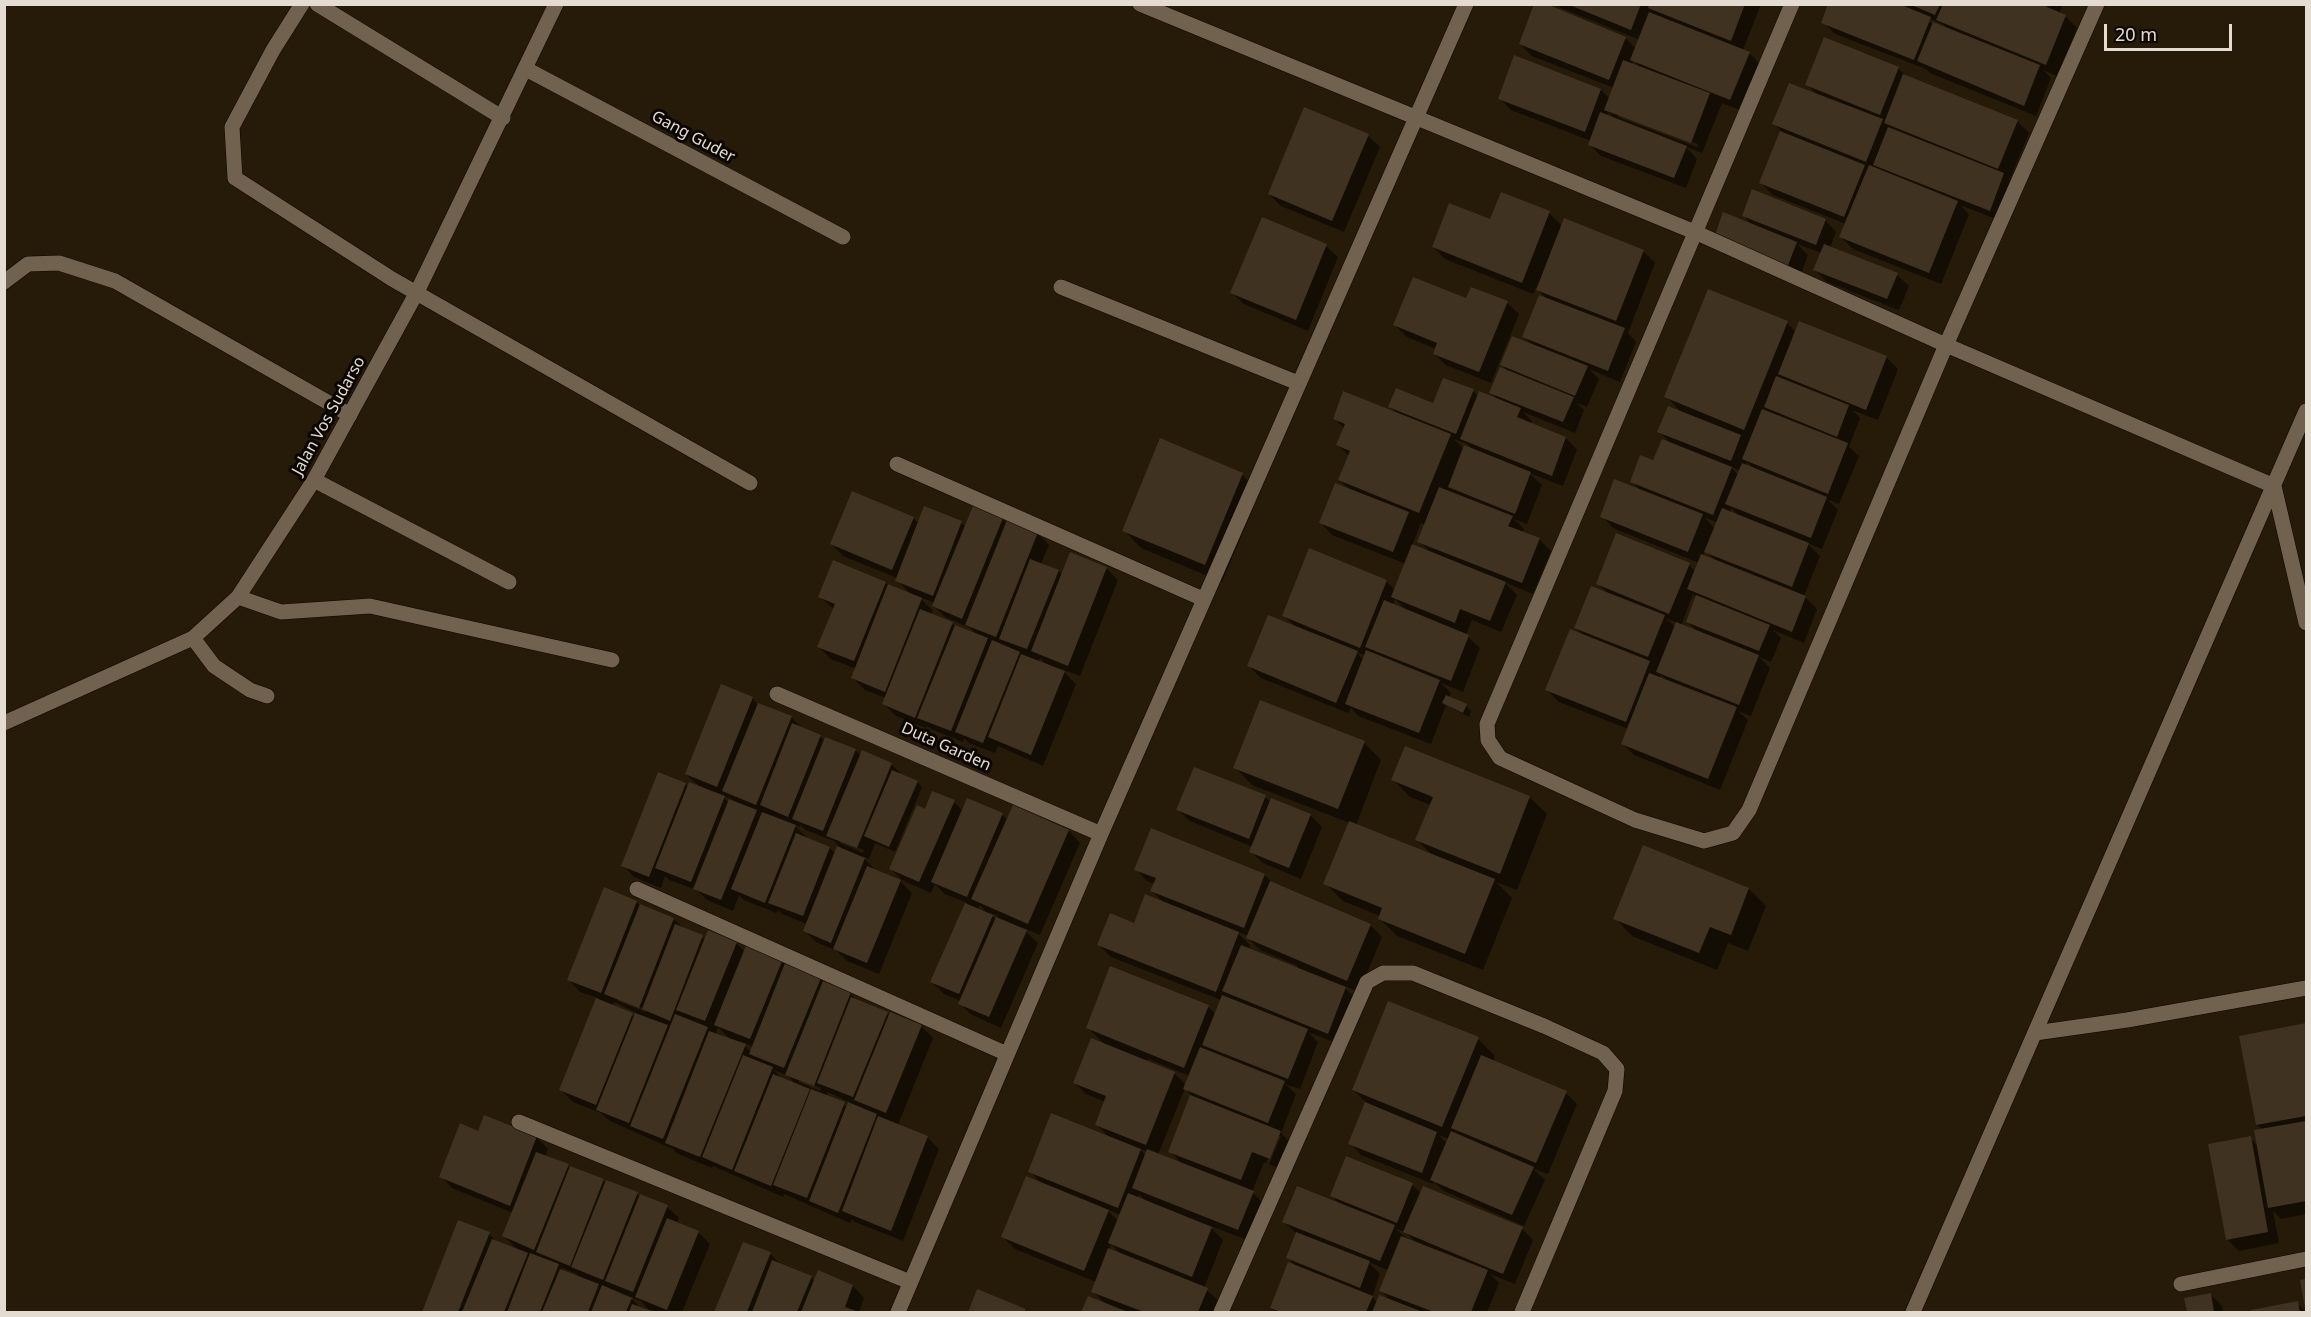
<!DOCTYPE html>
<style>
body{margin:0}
#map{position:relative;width:2311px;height:1317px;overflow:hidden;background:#261a09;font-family:"Noto Sans",sans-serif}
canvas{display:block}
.frame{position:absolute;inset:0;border:6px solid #e4dcd1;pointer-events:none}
.scale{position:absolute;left:2104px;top:24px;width:128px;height:27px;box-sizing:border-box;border:3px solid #e4dcd1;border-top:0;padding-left:8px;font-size:18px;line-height:21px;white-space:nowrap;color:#e4dcd1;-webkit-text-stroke:4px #0b0602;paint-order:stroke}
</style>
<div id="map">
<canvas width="2311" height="1317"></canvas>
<div class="frame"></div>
<div class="scale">20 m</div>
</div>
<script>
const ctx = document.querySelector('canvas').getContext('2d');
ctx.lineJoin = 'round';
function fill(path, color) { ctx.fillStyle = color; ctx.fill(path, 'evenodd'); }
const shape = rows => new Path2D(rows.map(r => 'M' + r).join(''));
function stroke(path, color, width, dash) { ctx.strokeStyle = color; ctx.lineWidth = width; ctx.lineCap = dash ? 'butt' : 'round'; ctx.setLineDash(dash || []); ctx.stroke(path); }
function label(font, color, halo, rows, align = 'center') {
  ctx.font = font + ' "Noto Sans",sans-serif'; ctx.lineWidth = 6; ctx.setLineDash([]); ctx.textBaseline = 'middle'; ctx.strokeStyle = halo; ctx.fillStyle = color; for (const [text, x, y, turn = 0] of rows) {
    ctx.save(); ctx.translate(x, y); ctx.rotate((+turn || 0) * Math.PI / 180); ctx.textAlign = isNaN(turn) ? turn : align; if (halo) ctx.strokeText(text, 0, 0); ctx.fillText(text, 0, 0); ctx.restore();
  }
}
const shadow = shape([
 [1551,4,1761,4,1743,50,1749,53,1761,65,1742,111,1722,103,1702,153,1686,147,1697,159,1686,188,1601,156,1589,144,1591,141,1511,110,1499,98,1515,57,1601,90,1610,99,1614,88,1532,56,1520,44,1625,38,1636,49,1640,40],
 [1633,60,1641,68,1631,65],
 [1608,112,1616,120,1607,117],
 [1618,114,1698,144,1697,147,1618,117],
 [1830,4,2063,4,2059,14,2065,16,2077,28,2057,76,2043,70,2051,78,2036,116,1930,73,1926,69,1835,34,1823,22],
 [1931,19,1942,24,1948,29,1929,22],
 [1898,68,1908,78,2017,121,2029,133,2009,181,2015,186,2001,221,1960,205,1969,214,1941,284,1853,249,1841,237,1846,224,1773,195,1761,183,1782,132,1774,124,1818,95,1807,85],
 [1368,136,1380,147,1344,232,1281,206,1269,194],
 [1549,213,1562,226,1643,251,1655,263,1628,333,1636,342,1620,382,1589,369,1599,379,1587,407,1577,403,1584,410,1575,433,1523,412,1532,421,1531,424,1566,438,1577,450,1563,486,1529,473,1542,485,1527,524,1514,519,1524,529,1522,533,1539,539,1551,551,1533,594,1504,582,1517,595,1501,632,1472,620,1466,635,1480,648,1463,692,1441,683,1451,693,1449,698,1466,706,1471,711,1469,717,1446,705,1431,744,1358,716,1351,708,1348,713,1261,678,1249,666,1296,627,1284,616,1386,581,1395,590,1406,564,1332,535,1321,523,1350,490,1339,480,1349,456,1338,445,1345,429,1334,418,1397,414,1389,406,1434,405,1473,391,1478,396,1500,401,1491,393,1509,372,1502,365,1533,346,1524,337,1548,300,1536,288,1533,294,1445,259,1433,247,1491,221],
 [1454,439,1467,444,1473,450,1464,449],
 [1421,523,1425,525,1419,541,1431,553,1412,546],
 [1395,599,1407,611,1393,605],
 [1356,652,1366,656,1364,660],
 [1743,215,1825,220,1836,232,1830,248,1897,275,1909,286,1899,310,1827,282,1815,270,1822,253,1797,244,1808,255,1799,279],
 [1263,219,1326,246,1338,257,1308,331,1244,304,1232,293],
 [1467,300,1507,303,1519,314,1491,383,1446,365,1434,354,1436,349,1407,337,1395,325],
 [1787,323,1796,332,1886,357,1898,369,1878,420,1852,410,1860,418,1849,447,1859,456,1839,504,1827,499,1838,510,1822,549,1807,543,1820,556,1804,596,1817,609,1804,643,1773,630,1781,638,1771,662,1759,657,1770,668,1751,716,1738,711,1748,720,1720,790,1634,755,1623,744,1628,729,1559,702,1547,690,1584,636,1576,628,1609,594,1598,584,1689,565,1696,572,1699,563,1613,528,1602,516,1641,491,1632,481,1672,445,1659,431,1682,413,1666,396],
 [1747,462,1755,470,1745,466],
 [1730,466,1740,471,1738,475],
 [1731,508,1740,517,1730,513],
 [1704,517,1718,523,1715,529],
 [1705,550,1717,562,1703,556],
 [1693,594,1697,597,1688,622,1698,632,1681,626],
 [1666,618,1677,623,1675,627],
 [1661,675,1669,682,1660,678],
 [1242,475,1260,492,1222,582,1141,548,1124,530],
 [913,518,919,524,961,523,966,527,1002,519,1007,524,1037,533,1049,545,1041,564,1059,571,1062,575,1106,568,1118,580,1080,676,1061,669,1076,684,1043,766,998,746,995,753,969,743,964,738,963,742,931,729,927,726,926,728,896,716,884,704,886,698,865,690,853,678,857,669,831,659,819,647,834,609,820,597,885,583,912,595,897,580,897,578,843,556,832,544],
 [918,596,935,603,934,606,945,617,970,628,979,636,931,615,933,611],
 [1040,658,1048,666,1038,662],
 [752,698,758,705,791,717,803,729,820,736,825,742,855,750,861,756,863,752,892,765,903,776,917,782,922,787,895,852,875,843,869,859,862,856,876,871,900,881,912,893,879,974,847,961,837,951,816,942,804,930,807,924,782,914,778,910,776,913,744,900,739,895,733,911,707,900,697,890,669,880,665,876,661,888,634,877,623,865,685,784,689,787,702,789,686,774],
 [721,795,731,799,729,803],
 [794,825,800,827,800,825,806,830,834,841,838,846,835,854,830,848,807,838],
 [840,840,864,850,863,853,840,843],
 [1364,743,1381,760,1356,825,1433,856,1417,840,1431,805,1410,797,1393,780,1529,797,1547,814,1517,890,1496,882,1512,898,1483,970,1397,936,1379,918,1380,916,1343,901,1325,883,1350,823,1252,785,1235,767],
 [1195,769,1265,797,1271,802,1310,815,1322,827,1301,879,1263,863,1251,852,1253,847,1190,821,1178,810],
 [954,802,963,811,1002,815,1008,820,1013,807,1069,831,1080,843,1040,935,1021,927,1038,943,1001,1028,972,1015,960,1004,961,1001,944,994,932,982,967,903,945,894,935,884,931,893,902,880,891,869,925,811],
 [980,905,989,915,978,910],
 [988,912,998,916,996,920],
 [1152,830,1265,875,1273,884,1370,925,1382,937,1359,992,1342,985,1357,1000,1339,1044,1308,1032,1318,1042,1300,1089,1285,1084,1296,1094,1281,1133,1292,1144,1282,1170,1269,1164,1281,1136,1277,1136,1266,1163,1264,1162,1252,1192,1264,1204,1250,1241,1208,1225,1223,1240,1204,1288,1219,1301,1214,1312,1083,1312,1088,1298,1107,1306,1093,1291,1096,1282,1015,1249,1003,1237,1043,1185,1030,1171,1110,1138,1097,1125,1106,1102,1086,1094,1074,1082,1105,1045,1088,1028,1208,1007,1216,1014,1221,1000,1111,957,1099,945,1135,925,1165,904,1152,891,1155,884,1147,881,1136,869],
 [1237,932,1249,936,1248,938,1260,950,1298,966,1297,968,1249,949,1250,945],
 [1148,1059,1190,1076,1186,1085,1174,1073,1146,1062],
 [1185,1088,1192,1096,1170,1151,1183,1165,1158,1155],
 [1139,1148,1148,1152,1146,1156],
 [1139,1194,1149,1204,1137,1199],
 [1106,1209,1121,1215,1118,1221],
 [1111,1244,1123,1256,1109,1250],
 [1749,889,1766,906,1748,951,1728,943,1717,970,1632,936,1615,918],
 [637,902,641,907,674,919,684,929,706,940,736,943,745,952,748,945,850,993,857,1001,890,1016,921,1026,933,1038,898,1125,927,1137,939,1149,903,1241,855,1222,852,1219,850,1223,784,1194,783,1197,713,1166,712,1168,678,1154,673,1149,610,1121,601,1113,573,1102,561,1090,598,998,580,992,569,980],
 [618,998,647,1010,645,1012,618,1001],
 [614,1002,637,1013,635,1017,612,1006],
 [718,1027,732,1041,716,1035],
 [740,1041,753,1047,751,1052],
 [774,1070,788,1076,798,1086,783,1080],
 [799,1079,821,1088,820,1091,799,1082],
 [828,1092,849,1102,847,1107,826,1096],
 [2306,1025,2306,1214,2281,1219,2273,1211,2279,1243,2239,1251,2227,1239,2250,1138,2259,1147,2263,1130,2257,1125,2241,1037],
 [1478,1039,1495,1056,1493,1062,1566,1093,1577,1104,1548,1174,1532,1168,1545,1180,1524,1226,1444,1191,1434,1182,1433,1184,1361,1155,1350,1143,1366,1102,1353,1090],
 [1439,1135,1449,1139,1447,1144],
 [478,1133,536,1137,548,1149,545,1157,667,1207,679,1218,677,1223,698,1232,710,1244,682,1312,658,1312,648,1309,641,1301,629,1296,641,1309,650,1312,424,1312,459,1222,489,1234,498,1243,519,1251,504,1236,513,1213,452,1188,441,1176],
 [560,1267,577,1274,576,1277,565,1273],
 [1412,1185,1421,1193,1522,1229,1533,1240,1515,1284,1490,1274,1499,1283,1487,1312,1276,1312,1271,1308,1298,1268,1288,1258,1297,1234,1284,1222,1341,1205,1332,1196],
 [1396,1229,1406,1232,1417,1244,1406,1238],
 [1368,1262,1388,1270,1380,1290,1392,1302,1378,1303,1372,1297,1380,1274],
 [744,1243,770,1254,783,1266,811,1277,815,1282,853,1286,864,1298,859,1312,716,1312],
 [978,1291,1025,1310,1027,1312,969,1312],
 [2210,1294,2222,1306,2223,1312,2188,1312,2186,1299],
 [2297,1303,2306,1312,2253,1312]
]);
const building = shape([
 [1534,4,1546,4,1626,37,1609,80,1519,44],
 [1567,4,1641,4,1631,30],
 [1649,4,1745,4,1731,41,1648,8],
 [1828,4,1899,4,1931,17,1914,60,1821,23],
 [1909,4,1940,4,1935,15],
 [1943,4,2040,4,2066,15,2046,65,1936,20],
 [1649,12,1750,52,1730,100,1630,60],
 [1933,22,2040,65,2024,106,1917,61],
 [1824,37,1899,67,1880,115,1805,85],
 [1514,55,1601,89,1585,132,1498,99],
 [1623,60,1710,93,1691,143,1604,110],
 [1903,74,2018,120,1998,169,1884,123],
 [1789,83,1883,119,1866,162,1772,124],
 [1304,107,1369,134,1332,221,1268,194],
 [1600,112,1687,146,1674,178,1588,145],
 [1888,127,2004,173,1990,211,1873,165],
 [1780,131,1865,165,1844,217,1759,183],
 [1869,165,1958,201,1929,273,1839,237],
 [1752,189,1826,219,1816,245,1742,216],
 [1501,192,1550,211,1522,283,1432,247,1449,203,1490,219],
 [1723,212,1797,242,1787,268,1715,235],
 [1262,217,1327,244,1296,320,1230,293],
 [1564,218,1644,250,1616,321,1536,290],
 [1824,244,1898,273,1887,299,1813,270],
 [1413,277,1466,298,1471,287,1508,301,1479,372,1433,354,1437,343,1393,325],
 [1708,289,1788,321,1744,430,1664,397],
 [1539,295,1625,328,1608,371,1522,337],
 [1799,321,1887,356,1866,410,1778,374],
 [1512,336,1588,366,1575,396,1500,365],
 [1500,367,1574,397,1563,422,1489,393],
 [1776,376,1849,405,1837,437,1764,407],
 [1443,378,1474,389,1456,434,1388,407,1396,388,1433,403],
 [1343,391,1451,434,1419,513,1338,480,1350,451,1336,445,1345,424,1333,419],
 [1479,391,1521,408,1517,417,1566,437,1552,476,1460,439],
 [1668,406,1741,435,1731,461,1657,432],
 [1762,409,1848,443,1828,494,1742,459],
 [1160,438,1243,473,1205,565,1122,531],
 [1662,439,1732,467,1713,515,1630,482,1640,455,1653,460],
 [1464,445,1531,472,1515,514,1448,487],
 [1742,463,1827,497,1811,538,1725,504],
 [1614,479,1703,514,1688,552,1600,517],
 [1335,483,1409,512,1393,552,1319,523],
 [1439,487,1513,516,1508,526,1540,538,1522,583,1417,542],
 [852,491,914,517,892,570,830,544],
 [924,506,962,521,933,596,895,581],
 [973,506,1003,518,962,619,932,606],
 [1722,508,1809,543,1792,587,1704,552],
 [1007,520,1038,532,996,637,965,625],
 [1616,533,1690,563,1669,614,1596,584],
 [1412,544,1506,582,1490,621,1460,609,1455,623,1391,597],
 [1309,548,1387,580,1360,648,1282,616],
 [1070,552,1107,567,1068,666,1031,651],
 [1701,554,1806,596,1792,632,1687,589],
 [1030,559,1059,570,1027,649,999,639],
 [833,560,886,582,854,661,817,647,835,604,818,597],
 [888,584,922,598,885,692,851,678],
 [1591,586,1665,615,1648,657,1574,628],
 [1696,595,1770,625,1759,651,1686,622],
 [1384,600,1469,635,1451,681,1365,647],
 [920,609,953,622,915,718,882,704],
 [1268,615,1358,651,1336,703,1247,666],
 [1676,622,1759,655,1739,705,1656,672],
 [955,625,988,638,951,731,917,718],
 [1570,629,1650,661,1626,722,1545,690],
 [992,640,1020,652,983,743,955,732],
 [1366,650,1440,680,1419,733,1345,704],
 [1021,654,1065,671,1031,755,988,737],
 [1649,673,1737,707,1708,779,1621,744],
 [721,684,753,697,717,787,685,774],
 [1446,695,1467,704,1463,713,1442,703],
 [1260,700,1365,741,1338,809,1233,768],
 [758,703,792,716,756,805,722,791],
 [792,723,821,735,788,817,760,805],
 [825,737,856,749,823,831,792,819],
 [1405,746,1530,796,1500,874,1415,840,1433,797,1391,780],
 [862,750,892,763,857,848,826,836],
 [1194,767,1266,795,1249,839,1176,810],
 [892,770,918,781,889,847,864,836],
 [658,772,686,783,649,877,621,866],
 [689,782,725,796,691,882,655,868],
 [932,791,955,800,919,882,889,869,917,805,925,809],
 [967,798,1003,813,967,897,931,882],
 [1271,798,1311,814,1289,868,1249,852],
 [729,799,757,810,721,900,693,889],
 [1013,805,1069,830,1028,924,971,899],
 [762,812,796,825,765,903,731,889],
 [1349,821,1495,879,1465,954,1378,919,1382,908,1323,884],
 [1151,828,1265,874,1244,928,1150,891,1156,878,1134,870],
 [796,833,830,847,803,916,768,903],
 [1643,845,1749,888,1731,935,1710,927,1699,953,1613,919],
 [837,846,865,858,831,943,803,931],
 [867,866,901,880,867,963,833,949],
 [1270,881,1371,924,1347,981,1246,938],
 [604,887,637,901,601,993,567,980],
 [1145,894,1239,932,1216,992,1097,945,1110,913,1134,923],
 [965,903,993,915,959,994,930,982],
 [640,904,674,918,639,1008,604,994],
 [996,917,1027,930,989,1017,958,1004],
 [675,924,703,935,670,1021,642,1009],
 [708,930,737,942,705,1021,676,1010],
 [747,943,783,959,750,1039,714,1025],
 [1241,945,1346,987,1328,1034,1222,991],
 [785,963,821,978,784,1068,749,1054],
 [1110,966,1209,1005,1184,1068,1086,1028],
 [823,981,851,992,814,1086,785,1075],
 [1222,995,1308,1029,1288,1079,1202,1045],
 [851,997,888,1012,853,1097,817,1083],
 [596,998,633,1013,596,1105,559,1090],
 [1388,1001,1479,1037,1442,1127,1352,1090],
 [890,1012,922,1025,886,1113,854,1100],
 [635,1013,668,1025,629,1123,596,1110],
 [675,1014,708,1027,663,1139,630,1126],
 [2306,1023,2306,1116,2256,1125,2239,1036],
 [709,1031,746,1044,700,1157,665,1143],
 [1091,1038,1175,1072,1146,1145,1095,1125,1106,1096,1073,1083],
 [1200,1047,1285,1081,1268,1123,1183,1089],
 [743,1055,773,1067,732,1170,702,1157],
 [1481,1055,1567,1091,1536,1163,1451,1128],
 [773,1074,810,1089,771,1186,734,1171],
 [811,1089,845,1102,807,1198,773,1185],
 [1190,1095,1281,1131,1270,1159,1252,1152,1241,1180,1168,1152],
 [848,1102,877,1114,838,1213,809,1201],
 [1365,1102,1437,1132,1422,1173,1348,1144],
 [1051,1113,1141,1149,1118,1208,1028,1172],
 [484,1115,537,1136,510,1206,439,1177,460,1123,478,1131],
 [878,1116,928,1136,891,1231,842,1211],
 [2306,1121,2306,1201,2268,1208,2254,1130],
 [1451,1131,1534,1167,1512,1215,1430,1180],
 [2251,1136,2268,1232,2226,1240,2208,1144],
 [1147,1149,1254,1191,1238,1230,1132,1188],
 [536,1152,569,1164,534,1250,502,1236],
 [1346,1156,1413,1183,1397,1223,1330,1196],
 [570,1166,604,1179,570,1266,536,1252],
 [1026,1176,1109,1210,1084,1271,1001,1237],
 [606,1180,638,1192,603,1280,571,1267],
 [1297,1186,1395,1225,1380,1261,1282,1222],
 [1423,1186,1523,1227,1503,1274,1403,1232],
 [1128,1193,1212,1227,1192,1277,1108,1243],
 [640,1194,668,1205,633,1292,605,1281],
 [667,1218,699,1231,667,1310,635,1297],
 [458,1220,490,1232,458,1312,422,1312],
 [1296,1232,1370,1261,1360,1288,1286,1258],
 [1401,1236,1488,1270,1471,1312,1434,1312,1379,1291],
 [492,1239,528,1253,504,1312,462,1312],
 [743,1242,771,1252,747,1312,714,1312],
 [1108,1248,1208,1288,1198,1312,1144,1312,1091,1292],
 [530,1253,559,1264,540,1312,507,1312],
 [772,1260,812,1276,797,1312,752,1312],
 [1288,1262,1373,1296,1366,1312,1281,1312,1270,1308],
 [560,1269,599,1284,588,1312,542,1312],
 [818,1270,853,1285,845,1307,859,1312,801,1312],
 [2306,1279,2306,1308,2305,1308,2300,1280],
 [602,1285,632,1298,626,1312,591,1312],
 [977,1289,1026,1309,1024,1312,968,1312],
 [2211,1293,2214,1312,2187,1312,2184,1298],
 [1379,1295,1423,1312,1372,1312],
 [1088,1296,1128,1312,1081,1312],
 [2298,1301,2300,1312,2251,1312,2251,1310],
 [632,1304,654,1312,629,1312]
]);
const minor = shape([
 [302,4,273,50,232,127,235,178,392,279,750,483],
 [317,4,503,118],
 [1140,4,1697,233,1946,345,2274,486,2306,623],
 [1792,4,1487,724,1488,740,1500,758,1635,820,1704,841,1733,833,1749,810,1946,345,2097,4],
 [526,69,843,237],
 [4,282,28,264,59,263,115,281,350,415],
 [1061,287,1298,383],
 [897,464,1203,599],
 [314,480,509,582],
 [238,597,281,612,370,606,612,660],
 [193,638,214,666,250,690,267,696],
 [777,694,1101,834],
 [4,723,193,638,238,597,314,480,417,292,556,4],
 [637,889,1007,1054],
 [2035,1033,2127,1020,2306,988],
 [519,1122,910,1282],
 [2181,1284,2306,1259],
 [898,1312,1101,834,1466,4],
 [1221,1312,1367,982,1383,973,1413,973,1544,1026,1603,1053,1617,1069,1615,1091,1522,1312],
 [1913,1312,2306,411]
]);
const streetNames = [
 ["Gang Guder",693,137,28],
 ["Jalan Vos Sudarso",329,416,-61],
 ["Duta Garden",946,747,24]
];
fill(shadow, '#0007');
fill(building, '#3f3220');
stroke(minor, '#0f0500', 16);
stroke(minor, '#70624e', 15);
label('16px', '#e4dcd1', '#0b0602', streetNames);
</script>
